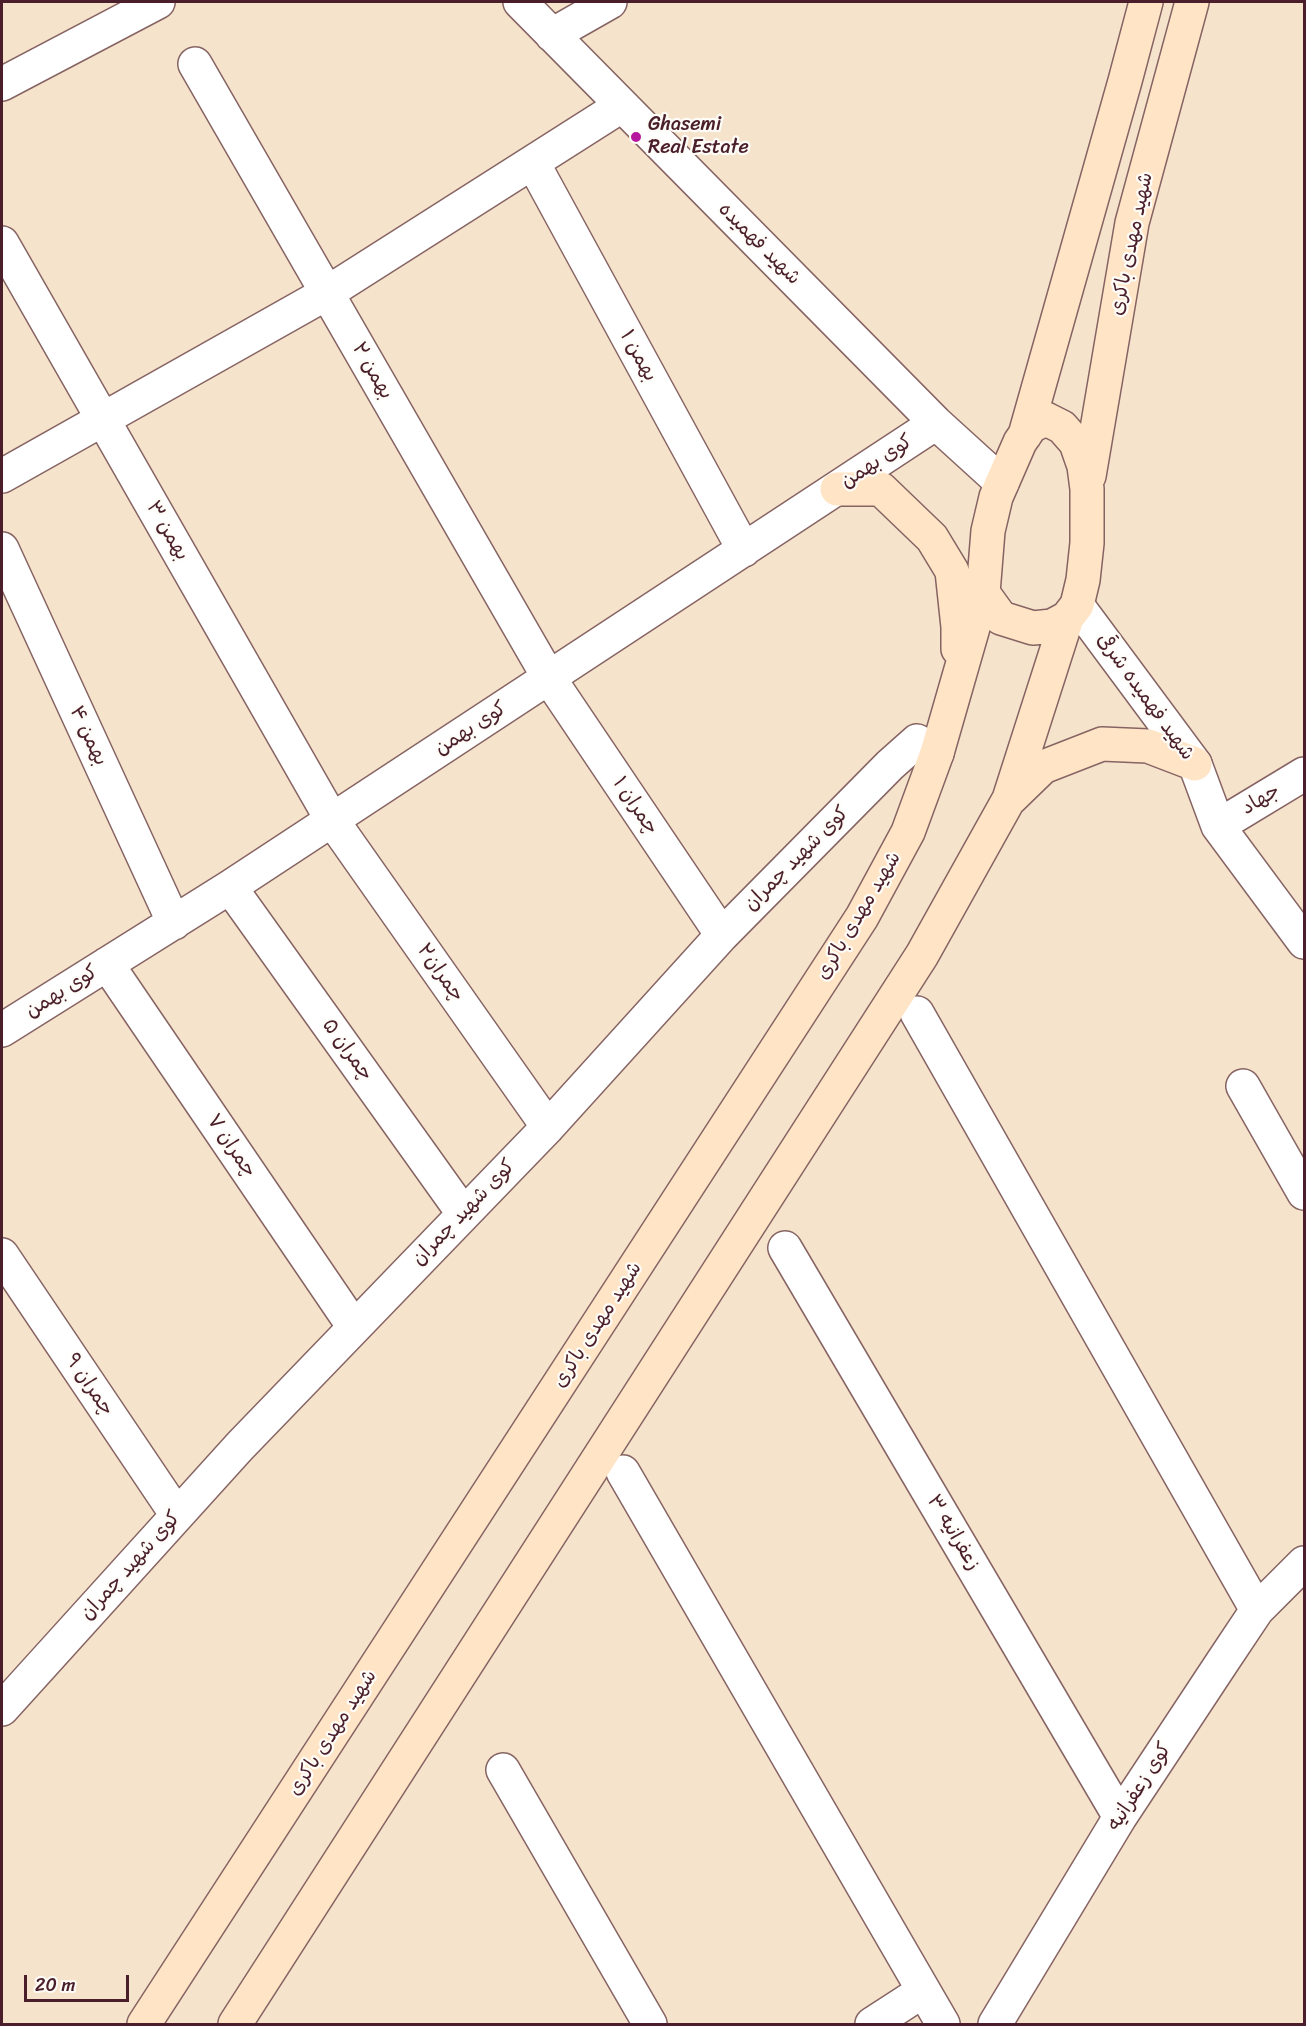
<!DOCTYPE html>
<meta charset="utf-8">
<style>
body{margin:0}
#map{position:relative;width:1306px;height:2026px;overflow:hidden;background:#f6e3cc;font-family:Sriracha,sans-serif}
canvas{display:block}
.frame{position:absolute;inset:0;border:3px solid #4a1f2b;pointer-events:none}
.scale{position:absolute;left:24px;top:1975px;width:105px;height:27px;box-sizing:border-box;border:3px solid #4a1f2b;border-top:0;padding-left:8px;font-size:18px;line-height:21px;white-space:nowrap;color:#4a1f2b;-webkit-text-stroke:4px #fdfcf7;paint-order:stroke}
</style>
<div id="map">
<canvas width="1306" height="2026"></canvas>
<div class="frame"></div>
<div class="scale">20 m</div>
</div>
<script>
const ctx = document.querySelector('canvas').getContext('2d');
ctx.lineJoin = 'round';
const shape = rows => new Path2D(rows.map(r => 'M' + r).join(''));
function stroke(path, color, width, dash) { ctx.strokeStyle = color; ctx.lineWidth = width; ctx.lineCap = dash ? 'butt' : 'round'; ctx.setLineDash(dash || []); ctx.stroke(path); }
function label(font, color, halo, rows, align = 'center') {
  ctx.font = font + ' Sriracha,"Playpen Sans Arabic",sans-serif'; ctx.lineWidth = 4.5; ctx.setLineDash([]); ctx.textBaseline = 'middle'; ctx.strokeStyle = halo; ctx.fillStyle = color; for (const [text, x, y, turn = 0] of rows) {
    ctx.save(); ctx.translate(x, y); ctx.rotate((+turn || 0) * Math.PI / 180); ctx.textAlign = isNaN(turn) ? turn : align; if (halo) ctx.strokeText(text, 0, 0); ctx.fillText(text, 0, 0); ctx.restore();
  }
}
const street = shape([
 [520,2,936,423,1002,483],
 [552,35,610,2],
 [195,64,549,678,722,935],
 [2,84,158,2],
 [533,163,744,550],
 [2,243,332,820,548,1127],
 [2,476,327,293,621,106],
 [2,549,174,923],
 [1077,605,1195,764,1218,826,1304,942],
 [1218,826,1304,774],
 [230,887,463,1213],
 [107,964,354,1327],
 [917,1013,1257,1610],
 [2,1030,230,887,936,423],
 [1243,1086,1304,1193],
 [785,1248,1120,1817],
 [2,1255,177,1515],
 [623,1472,943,2024],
 [2,1709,240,1446,548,1127,722,935,890,765,917,741,937,753],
 [503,1770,650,2024],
 [872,2024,923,1991],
 [995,2024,1120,1817,1221,1664,1257,1610,1304,1563]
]);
const secondary = shape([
 [1046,419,1062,427,1076,443,1084,466,1087,489,1087,543,1083,580,1077,605,1067,618,1052,626,1033,628,1001,618,983,593,988,531,996,497,1020,442,1031,426,1046,419],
 [1025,435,1125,81,1146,2],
 [1089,476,1132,223,1192,2],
 [837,489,881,489,932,538,952,571,958,627,958,649],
 [1011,798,1043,767,1102,744,1148,746,1195,764],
 [144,2024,862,917,908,832,937,753,983,593],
 [235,2024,922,955,1009,799,1067,618]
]);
const markers = [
 [636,137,6,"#b5179e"]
];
const poiNames = [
 ["Ghasemi",648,125],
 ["Real Estate",648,148]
];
const streetNames = [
 ["شهید فهمیده",759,244,45],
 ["شهید مهدی باکری",1132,244,-78],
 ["بهمن ۱",638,356,61],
 ["بهمن ۲",372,371,60],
 ["کوی بهمن",877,462,-33],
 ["بهمن ۳",167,531,60],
 ["شهید فهمیده شرقی",1145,697,54],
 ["کوی بهمن",471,729,-33],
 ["بهمن ۴",88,736,65],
 ["جهاد",1261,800,-31],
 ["چمران ۱",635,806,56],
 ["کوی شهید چمران",797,859,-45],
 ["شهید مهدی باکری",859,916,-59],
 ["چمران۲",440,973,55],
 ["کوی بهمن",62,992,-32],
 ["چمران ۵",347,1050,54],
 ["چمران ۷",231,1146,56],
 ["کوی شهید چمران",464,1213,-46],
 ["شهید مهدی باکری",598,1325,-57],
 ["چمران ۹",89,1385,56],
 ["زعفرانیه ۳",953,1533,59],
 ["کوی شهید چمران",131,1566,-48],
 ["شهید مهدی باکری",333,1733,-57],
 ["کوی زعفرانیه",1140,1787,-57]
];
stroke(street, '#866463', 36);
stroke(secondary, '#866463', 36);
stroke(street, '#fff', 33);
stroke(secondary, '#ffe4c6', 33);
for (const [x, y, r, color] of markers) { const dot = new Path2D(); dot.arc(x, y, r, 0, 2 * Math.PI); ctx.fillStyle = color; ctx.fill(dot); stroke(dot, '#fdfcf7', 2); }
label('20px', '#4a1f2b', '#fdfcf7', poiNames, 'left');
label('20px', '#4a1f2b', '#fdfcf7', streetNames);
</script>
